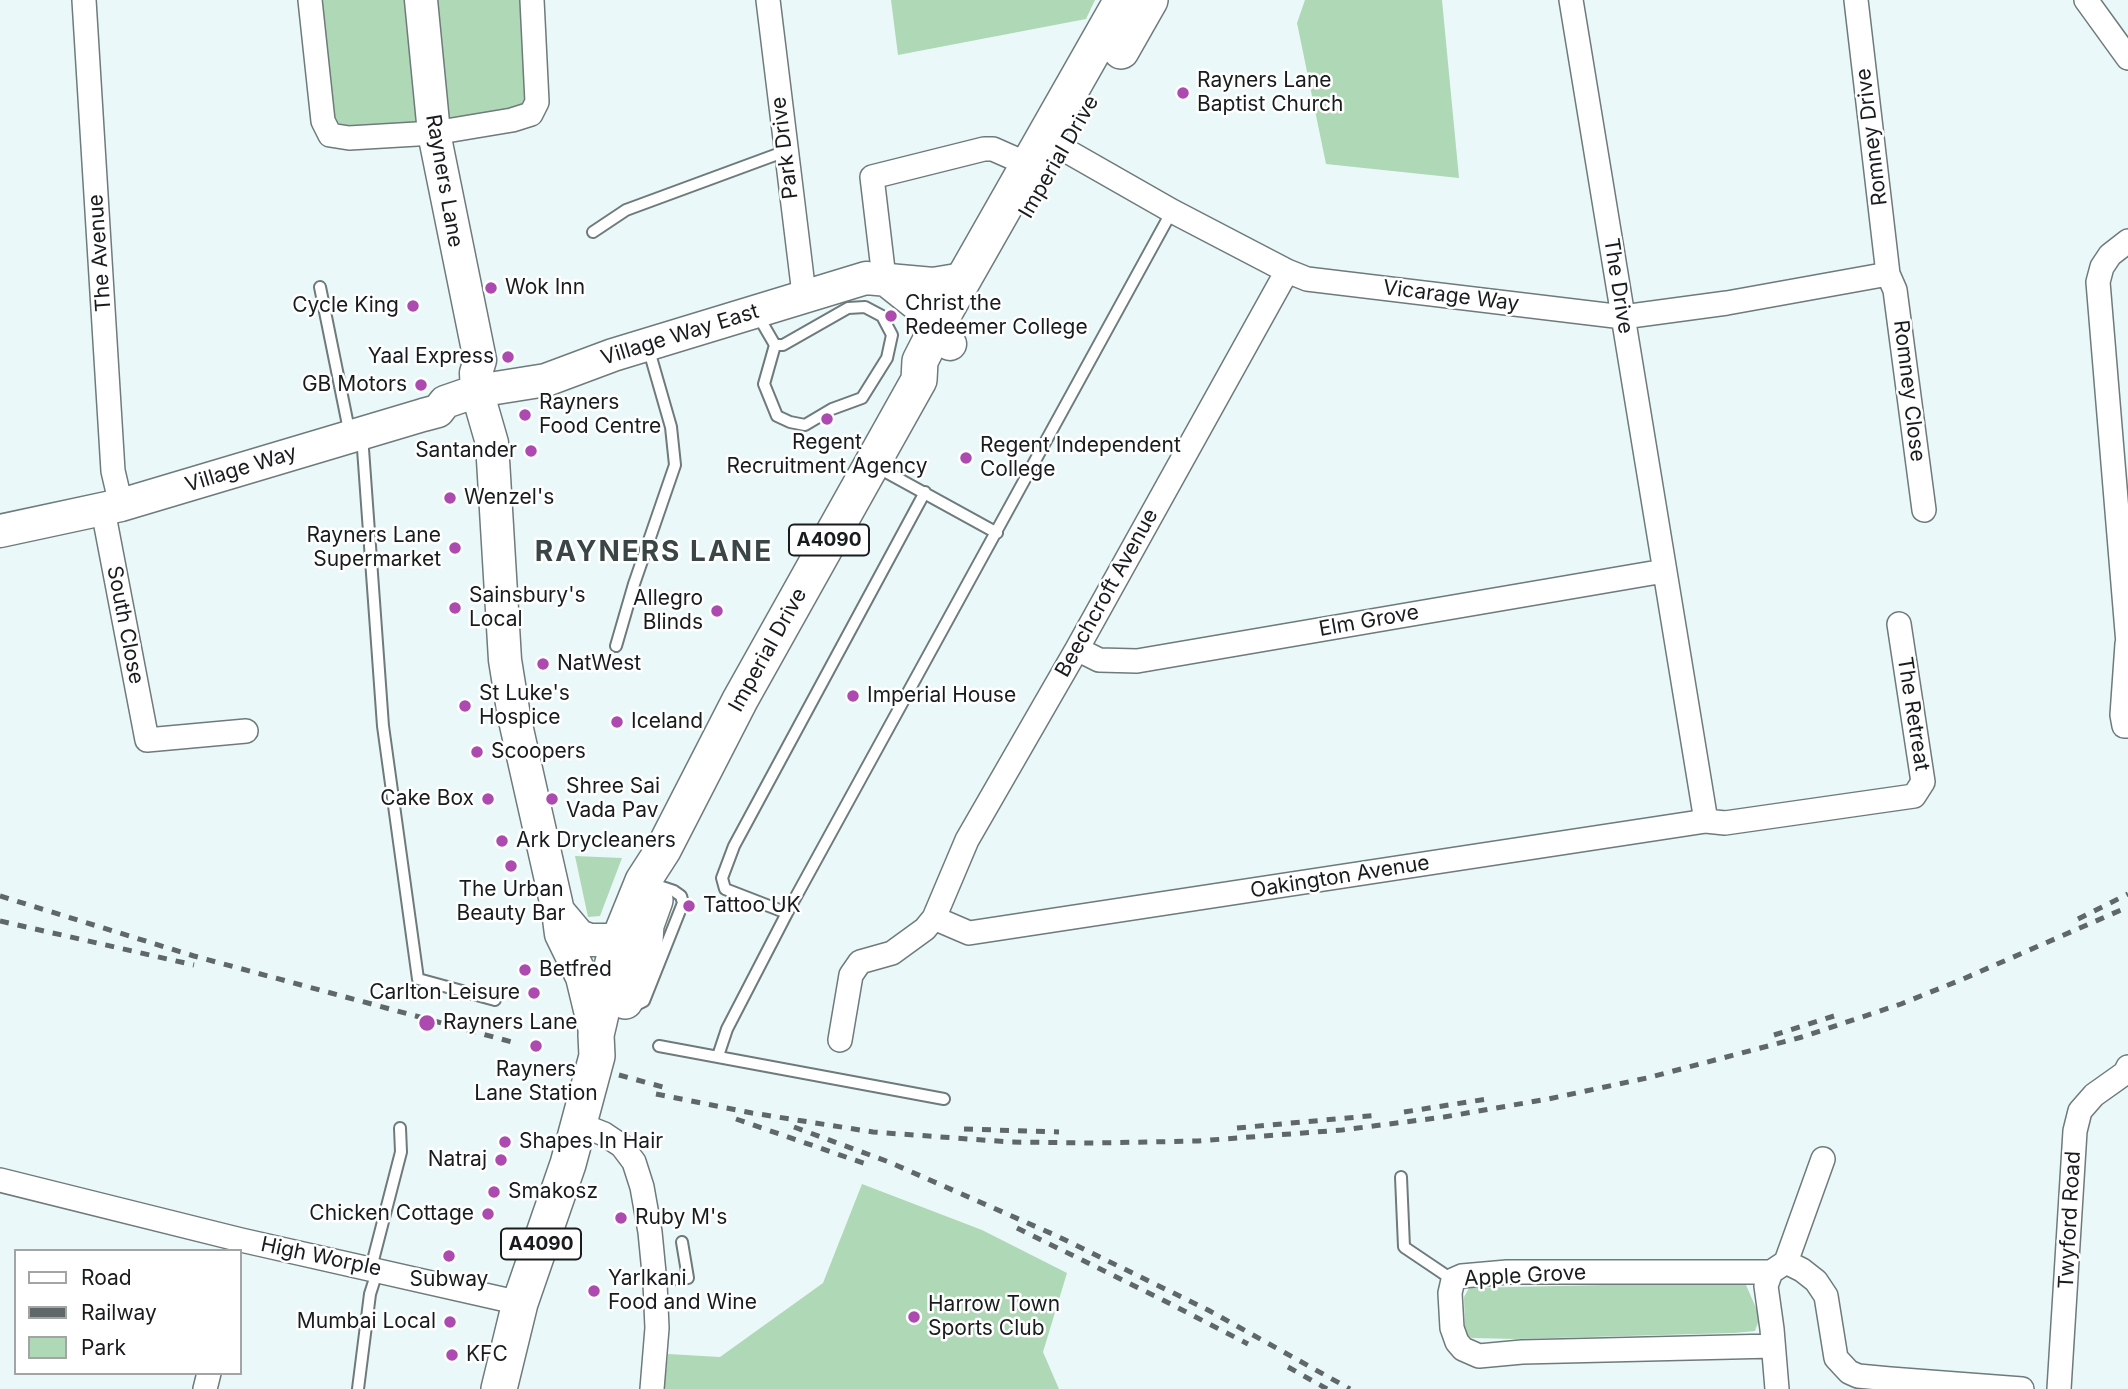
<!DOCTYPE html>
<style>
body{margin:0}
#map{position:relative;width:2128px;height:1389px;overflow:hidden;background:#ebf8f9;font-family:Inter,sans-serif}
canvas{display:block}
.legend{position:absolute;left:14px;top:1249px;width:228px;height:126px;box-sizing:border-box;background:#fff;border:2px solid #a3a4a5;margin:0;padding:9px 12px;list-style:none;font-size:21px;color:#181c1d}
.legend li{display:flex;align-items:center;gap:14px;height:35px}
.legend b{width:35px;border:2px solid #a3a4a5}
</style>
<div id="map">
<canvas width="2128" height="1389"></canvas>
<ul class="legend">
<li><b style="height:9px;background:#fff"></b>Road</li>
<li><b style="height:9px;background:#5f6768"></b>Railway</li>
<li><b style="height:19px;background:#afd8b6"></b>Park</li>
</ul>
</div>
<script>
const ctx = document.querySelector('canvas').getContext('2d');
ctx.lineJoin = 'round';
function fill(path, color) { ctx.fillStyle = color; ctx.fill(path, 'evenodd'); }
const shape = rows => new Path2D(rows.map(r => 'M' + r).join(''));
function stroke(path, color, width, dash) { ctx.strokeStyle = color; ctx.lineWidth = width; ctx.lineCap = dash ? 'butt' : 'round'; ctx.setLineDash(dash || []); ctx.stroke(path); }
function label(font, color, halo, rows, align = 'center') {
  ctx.font = font + ' Inter,sans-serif'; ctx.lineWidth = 5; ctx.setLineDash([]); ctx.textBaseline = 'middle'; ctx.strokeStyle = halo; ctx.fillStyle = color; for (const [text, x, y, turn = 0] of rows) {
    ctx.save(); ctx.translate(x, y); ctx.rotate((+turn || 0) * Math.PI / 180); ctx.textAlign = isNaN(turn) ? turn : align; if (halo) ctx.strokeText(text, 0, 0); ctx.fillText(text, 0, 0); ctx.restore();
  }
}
const green = shape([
 [310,0,404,0,417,134,330,135],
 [430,0,532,0,537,102,443,132],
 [891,0,1095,0,1086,19,898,55],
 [1305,0,1442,0,1459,178,1326,164,1297,23],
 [575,856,622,858,600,916,588,917],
 [862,1184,982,1230,1067,1273,1043,1352,1059,1389,664,1389,668,1354,720,1357,823,1283],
 [1739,1282,1746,1285,1760,1317,1755,1331,1734,1333,1517,1339,1472,1338,1467,1335,1465,1329,1464,1297,1469,1288]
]);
const lane = shape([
 [593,232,626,210,786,151],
 [320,287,350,435],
 [865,307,882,316,892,335,887,358,862,398,832,409,805,425,790,422,777,416,764,384,775,345,783,345,848,308,865,307],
 [757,314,775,345],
 [362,435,383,726,418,979,495,1000],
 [877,467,997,533],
 [616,646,634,584,675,465,671,427,648,347],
 [787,913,725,889,722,878,734,846,925,492],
 [630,1004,636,1005,644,1001,683,903,681,896,674,891,656,885],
 [659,1046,944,1099],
 [718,1056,727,1029,787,913,1172,211],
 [1401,1177,1404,1247,1453,1280],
 [371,1268,401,1152,400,1128],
 [655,1281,688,1278,682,1242],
 [358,1389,370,1294,378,1269]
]);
const street = shape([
 [84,0,113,471,121,505],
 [310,0,323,121,330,135,349,138,434,133,512,120,531,114,537,102,532,0],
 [768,0,803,286,806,296],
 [1571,0,1706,821],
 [1856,0,1888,274,1895,290,1924,510],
 [2086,0,2128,58],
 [1044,138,1172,211,1287,271,1307,279,1623,317,1727,303,1888,274],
 [2128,241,2110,255,2102,267,2098,282,2128,644],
 [884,278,872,177,984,149,993,149,1027,164],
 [103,510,147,740,246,731],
 [2127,644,2122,715,2124,726,2128,726],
 [1077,649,1099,660,1137,661,1664,571],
 [934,918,967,840,1077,649,1287,271],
 [840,1040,851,975,860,962,892,953,925,929,934,918,969,933,1706,821,1725,823,1914,796,1923,782,1899,624],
 [579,1124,604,1134,622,1146,634,1162,642,1187,650,1232,655,1283,657,1328,652,1389],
 [0,1180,241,1240,520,1303],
 [1786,1262,1823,1159],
 [1771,1272,1507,1272,1462,1276,1453,1280,1450,1293,1452,1328,1457,1342,1463,1349,1479,1356,1522,1352,1773,1346],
 [205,1389,209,1373],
 [1777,1389,1772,1329,1766,1286,1771,1272,1786,1262,1802,1270,1816,1281,1826,1296,1836,1358,1849,1372,1858,1376,1890,1379,2022,1389],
 [2059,1389,2075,1131,2080,1111,2094,1095,2125,1073,2128,1067]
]);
const secondary = shape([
 [421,0,434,133,480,360,476,373,477,391,492,443,505,660,514,716,558,911,561,934,582,977,596,1035],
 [885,279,933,317,950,344],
 [0,531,121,505,423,415,438,411,445,402,477,391,546,380,613,355,866,278,933,284,963,279],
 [558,911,579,936,590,940,619,940,635,936,640,931]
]);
const primary = shape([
 [1121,51,1150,0],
 [625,1001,645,941,646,925,655,900],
 [499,1389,520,1303,568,1164,597,1056,596,1035,611,970,619,940,643,881,663,850,740,700,919,380,920,361,947,308,1122,0]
]);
const rail = shape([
 [0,896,194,956,512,1042],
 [2078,919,2128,894],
 [0,921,194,965],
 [1774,1035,1834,1016],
 [619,1075,670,1089],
 [656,1094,752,1113,873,1132,1010,1142,1094,1143,1198,1141,1342,1130,1444,1117,1548,1099,1647,1078,1802,1037,1901,1004,1963,979,2128,907],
 [1404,1112,1487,1099],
 [736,1119,869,1165],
 [794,1127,889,1162,1057,1236,1208,1310,1350,1389],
 [1237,1128,1380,1115],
 [964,1129,1059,1132],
 [1017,1228,1159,1298,1248,1344],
 [1288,1367,1327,1389]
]);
const markers = [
 [1183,93,7,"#ad4ab0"],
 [491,288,7,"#ad4ab0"],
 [413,306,7,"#ad4ab0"],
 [891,316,7,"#ad4ab0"],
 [508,357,7,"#ad4ab0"],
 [421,385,7,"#ad4ab0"],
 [525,415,7,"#ad4ab0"],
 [827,419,7,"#ad4ab0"],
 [531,451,7,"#ad4ab0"],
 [966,458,7,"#ad4ab0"],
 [450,498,7,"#ad4ab0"],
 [455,548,7,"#ad4ab0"],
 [455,608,7,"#ad4ab0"],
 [717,611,7,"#ad4ab0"],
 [543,664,7,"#ad4ab0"],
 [853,696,7,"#ad4ab0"],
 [465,706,7,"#ad4ab0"],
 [617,722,7,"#ad4ab0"],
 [477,752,7,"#ad4ab0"],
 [488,799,7,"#ad4ab0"],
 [552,799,7,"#ad4ab0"],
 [502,841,7,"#ad4ab0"],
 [511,866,7,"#ad4ab0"],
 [689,906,7,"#ad4ab0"],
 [525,970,7,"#ad4ab0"],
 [534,993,7,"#ad4ab0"],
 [427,1023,9,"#ad4ab0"],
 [536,1046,7,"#ad4ab0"],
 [505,1142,7,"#ad4ab0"],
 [501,1160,7,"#ad4ab0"],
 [494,1192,7,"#ad4ab0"],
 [488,1214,7,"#ad4ab0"],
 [621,1218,7,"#ad4ab0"],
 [449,1256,7,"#ad4ab0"],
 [594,1291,7,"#ad4ab0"],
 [914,1317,7,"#ad4ab0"],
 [450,1322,7,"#ad4ab0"],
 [452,1355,7,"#ad4ab0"]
];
const shields = [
 [829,540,80],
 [541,1244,80]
];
const shieldNames = [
 ["A4090",829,540],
 ["A4090",541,1244]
];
const poiNames = [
 ["Rayners Lane",1197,81],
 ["Baptist Church",1197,105],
 ["Wok Inn",505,288],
 ["Christ the",905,304],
 ["Redeemer College",905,328],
 ["Cycle King",399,306,"right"],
 ["Yaal Express",494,357,"right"],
 ["GB Motors",407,385,"right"],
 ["Rayners",539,403],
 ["Food Centre",539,427],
 ["Regent",827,443,"center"],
 ["Recruitment Agency",827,467,"center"],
 ["Regent Independent",980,446],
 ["College",980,470],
 ["Santander",517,451,"right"],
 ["Wenzel's",464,498],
 ["Rayners Lane",441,536,"right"],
 ["Supermarket",441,560,"right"],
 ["Sainsbury's",469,596],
 ["Local",469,620],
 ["Allegro",703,599,"right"],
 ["Blinds",703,623,"right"],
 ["NatWest",557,664],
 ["St Luke's",479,694],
 ["Hospice",479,718],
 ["Imperial House",867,696],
 ["Iceland",631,722],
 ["Scoopers",491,752],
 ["Shree Sai",566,787],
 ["Vada Pav",566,811],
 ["Cake Box",474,799,"right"],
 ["Ark Drycleaners",516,841],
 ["The Urban",511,890,"center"],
 ["Beauty Bar",511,914,"center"],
 ["Tattoo UK",703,906],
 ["Betfred",539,970],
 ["Carlton Leisure",520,993,"right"],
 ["Rayners Lane",443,1023],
 ["Rayners",536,1070,"center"],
 ["Lane Station",536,1094,"center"],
 ["Shapes In Hair",519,1142],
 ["Natraj",487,1160,"right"],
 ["Smakosz",508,1192],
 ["Chicken Cottage",474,1214,"right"],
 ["Ruby M's",635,1218],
 ["Yarlkani",608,1279],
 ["Food and Wine",608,1303],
 ["Subway",449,1280,"center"],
 ["Harrow Town",928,1305],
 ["Sports Club",928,1329],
 ["Mumbai Local",436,1322,"right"],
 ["KFC",466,1355]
];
const streetNames = [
 ["Romney Drive",1872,137,-97],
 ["Park Drive",785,148,-97],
 ["Imperial Drive",1059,157,-60],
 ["Rayners Lane",444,181,80],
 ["The Avenue",100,253,-94],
 ["The Drive",1618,286,81],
 ["Vicarage Way",1451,296,7],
 ["Village Way East",680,335,-17],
 ["Romney Close",1909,391,83],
 ["Village Way",241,469,-17],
 ["Beechcroft Avenue",1107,593,-61],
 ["Elm Grove",1369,621,-10],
 ["South Close",125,625,79],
 ["Imperial Drive",768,650,-61],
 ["The Retreat",1913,714,81],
 ["Oakington Avenue",1340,877,-9],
 ["Twyford Road",2070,1220,-87],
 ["High Worple",321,1257,12],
 ["Apple Grove",1525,1276,-3]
];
const districtNames = [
 ["RAYNERS LANE",654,553]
];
fill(green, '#afd8b6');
stroke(lane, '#6e7a7b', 14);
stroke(street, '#6e7a7b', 26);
stroke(secondary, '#6e7a7b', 35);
stroke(primary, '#6e7a7b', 38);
stroke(lane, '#fff', 10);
stroke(street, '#fff', 23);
stroke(secondary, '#fff', 32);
stroke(primary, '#fff', 35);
stroke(rail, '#5f6768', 5, [9, 9]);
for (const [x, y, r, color] of markers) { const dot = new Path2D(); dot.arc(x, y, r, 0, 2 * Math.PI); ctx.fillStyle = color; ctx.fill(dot); stroke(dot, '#fff', 2.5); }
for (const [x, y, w] of shields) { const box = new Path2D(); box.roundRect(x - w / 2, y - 15.5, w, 31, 5); ctx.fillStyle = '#fff'; ctx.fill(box); stroke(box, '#181c1d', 2); }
label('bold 19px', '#181c1d', null, shieldNames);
label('21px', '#181c1d', '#fff', poiNames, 'left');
label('21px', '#181c1d', '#fff', streetNames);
ctx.letterSpacing = '2px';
label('bold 28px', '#3a4546', '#fff', districtNames);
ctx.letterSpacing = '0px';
</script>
